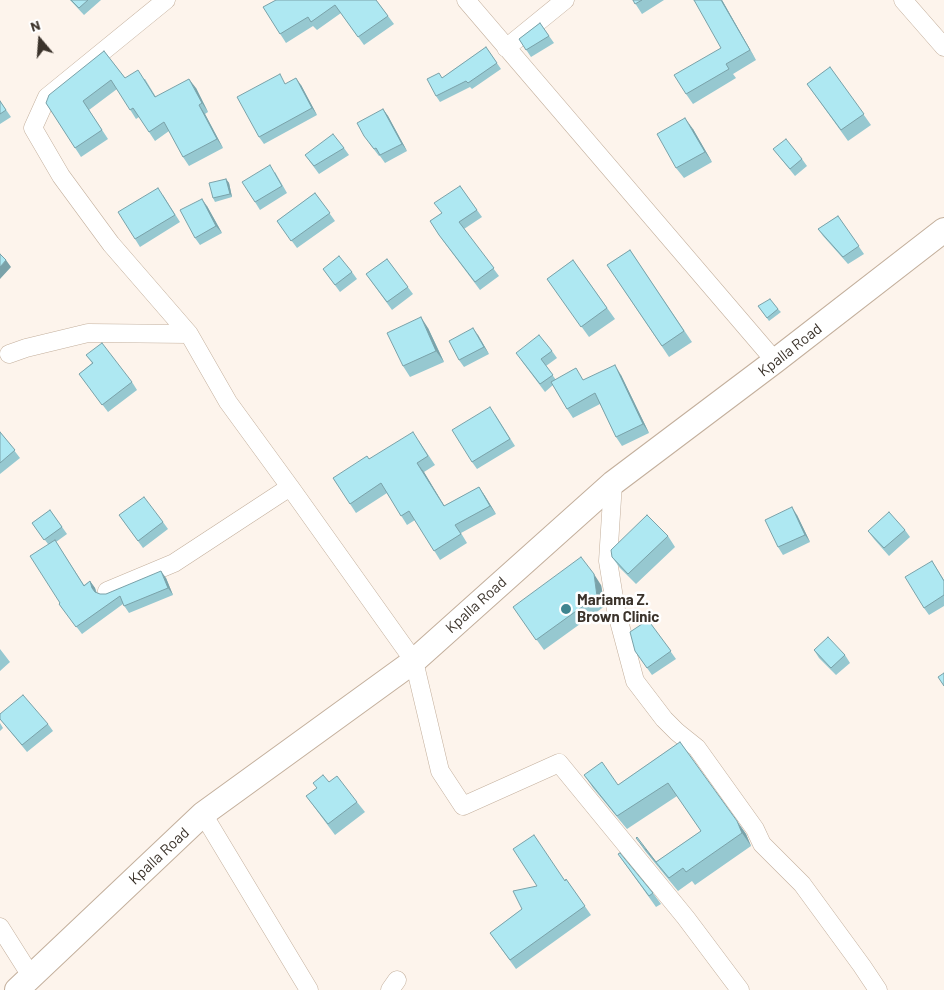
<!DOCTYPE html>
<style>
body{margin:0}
#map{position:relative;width:944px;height:990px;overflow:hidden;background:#fdf4ec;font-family:Barlow,sans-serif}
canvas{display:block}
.north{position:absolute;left:15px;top:15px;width:50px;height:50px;-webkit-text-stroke:4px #fff;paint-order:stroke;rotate:342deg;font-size:14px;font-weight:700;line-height:20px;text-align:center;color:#3b332b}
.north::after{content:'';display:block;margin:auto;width:18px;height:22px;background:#3b332b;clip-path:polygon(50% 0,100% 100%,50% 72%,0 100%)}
</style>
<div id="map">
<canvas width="944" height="990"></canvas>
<div class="north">N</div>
</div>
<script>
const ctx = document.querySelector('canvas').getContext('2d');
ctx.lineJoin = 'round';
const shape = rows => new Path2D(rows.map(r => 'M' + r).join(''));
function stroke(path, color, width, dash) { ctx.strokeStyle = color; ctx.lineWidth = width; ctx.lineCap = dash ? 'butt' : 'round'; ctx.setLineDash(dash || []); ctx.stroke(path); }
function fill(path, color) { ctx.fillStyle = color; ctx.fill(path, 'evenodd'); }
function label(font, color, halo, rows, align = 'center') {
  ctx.font = font + ' Barlow,sans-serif'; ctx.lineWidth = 5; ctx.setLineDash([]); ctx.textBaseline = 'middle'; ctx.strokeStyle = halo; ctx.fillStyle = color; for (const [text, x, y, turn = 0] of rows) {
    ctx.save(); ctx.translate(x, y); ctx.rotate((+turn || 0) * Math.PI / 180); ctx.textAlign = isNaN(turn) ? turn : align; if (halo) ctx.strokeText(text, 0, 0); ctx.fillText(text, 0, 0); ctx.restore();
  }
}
const street = shape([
 [166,0,47,97,33,128,61,176,111,244,189,334],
 [466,0,775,361],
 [903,0,944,47],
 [506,48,565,0],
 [9,354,26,348,88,333,189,334,228,402,290,487],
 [613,483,608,561,616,610,635,681,664,719,677,732,697,748,755,829,762,844,802,884,862,966,878,990],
 [107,591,174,563,290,487,414,661,440,771,463,806,559,763,686,918,740,990],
 [203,814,309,990],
 [0,927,31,976],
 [390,990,397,980]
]);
const secondary = shape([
 [17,990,203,814,414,661,613,483,775,361,944,230]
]);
const wall = shape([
 [70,0,101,0,84,15],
 [376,0,394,24,364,45,341,13,317,30,313,26,286,43,263,7],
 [633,0,664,0,642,14],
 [722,0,756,60,733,74,736,78,693,104,686,94,721,48],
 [540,23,554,43,531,57,519,39],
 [486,47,501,69,472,89,470,87,440,102,436,96,442,78],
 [104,51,125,78,145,79,156,97,196,88,208,112,205,114,223,148,189,166,183,157,169,131,155,141,139,117,136,119,117,89,89,110,108,139,81,157,46,103],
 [830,67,871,125,848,141,807,84],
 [301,85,317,115,264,144,259,137],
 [0,101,11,117,0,124],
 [383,109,388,116,407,151,385,163,380,156,379,156,369,143],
 [693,129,712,162,684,178,676,168],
 [344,148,349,155,319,174,305,155],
 [773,149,802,159,807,166,795,176],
 [275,172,287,193,260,210,255,202],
 [226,179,229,183,232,197,215,202,213,198],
 [460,186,482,217,464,229,499,276,480,290,444,242,430,221,442,213],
 [315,193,335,221,297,248,277,221],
 [163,195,180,222,140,247,135,239],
 [207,206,222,233,200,245,195,238],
 [838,216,864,254,848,264,823,236,818,229],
 [630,250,692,342,669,357,607,265],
 [387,259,413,294,392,310,366,274],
 [573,260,615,319,589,337,547,279],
 [323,269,352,272,357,279,340,292],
 [758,306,778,309,781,312,769,321],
 [428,328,444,362,410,377,403,366],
 [478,335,489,354,464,367,459,360],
 [552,351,557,358,546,366,556,380,584,380,621,375,649,433,622,446,616,437,600,404,573,418,567,409,553,385,545,392,521,360],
 [86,355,132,382,137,390,108,412,79,374,92,363],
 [495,414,515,446,477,469,472,462],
 [0,432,20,458,0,474],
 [419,441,435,465,424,472,444,506,479,487,485,496,496,514,461,533,467,543,440,560,415,520,407,525,387,493,356,513,333,478,369,459],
 [50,510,67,534,56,542,84,585,90,581,95,588,97,593,100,594,106,594,166,578,173,595,129,613,123,604,82,634,59,604,60,603,48,544,32,523],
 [119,515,163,522,168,529,143,548],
 [797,515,810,542,783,555,778,547],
 [905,530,910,537,889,556,874,539,868,531],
 [668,536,675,547,636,584,620,568,612,557],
 [932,561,944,580,944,606,929,615,924,608],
 [601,585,605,606,544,650,513,607],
 [648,620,676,659,652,675,635,651],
 [0,649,10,662,0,671],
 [814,650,845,655,850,663,836,675,819,658],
 [0,719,48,724,53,731,27,752],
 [0,723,3,728,0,731],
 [680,742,746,834,751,846,695,885,692,881,678,891,645,851,636,838,656,862,701,831,677,796,627,829,593,788,584,775,618,785],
 [329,782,357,802,365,812,335,835,306,796],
 [618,854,653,893,661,904,656,907],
 [566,879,591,915,516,969,490,933,522,909,537,886,565,881]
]);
const shadedWall = shape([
 [721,0,722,0,756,60,750,50],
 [296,78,301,85,317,115,312,108],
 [189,79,196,88,208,112,202,103],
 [199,105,205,114,223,148,217,139],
 [383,109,388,116,407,151,402,144],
 [685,118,693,129,712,162,705,152],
 [226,179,229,183,232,197,230,194],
 [202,199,207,206,222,233,216,226],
 [6,260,11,267,0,279,0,267],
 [421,317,428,328,444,362,436,351],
 [473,328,478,335,489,354,484,347],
 [615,365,621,375,649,433,643,424],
 [417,463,424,472,450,515,444,506],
 [479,487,485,496,496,514,490,506],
 [792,507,797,515,810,542,805,535],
 [161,571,166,578,173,595,168,588],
 [594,574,601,585,605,606,597,596],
 [90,581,95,588,97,596,92,588],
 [737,821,746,834,751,846,742,833]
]);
const building = shape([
 [71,0,88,0,79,8,71,0],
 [276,0,376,0,388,16,358,37,335,5,311,22,308,17,280,34,263,7,276,0],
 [633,0,642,0,635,4,633,0],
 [694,0,721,0,750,50,726,64,729,69,686,94,674,75,721,48,694,0],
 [540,23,549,36,526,50,519,39,540,23],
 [486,47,497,63,468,83,466,81,436,96,427,79,439,73,442,78,486,47],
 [104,51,125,78,138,70,155,97,189,79,202,103,199,105,217,139,183,157,164,122,149,132,133,108,130,110,111,80,83,101,102,130,75,148,46,103,49,95,104,51],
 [830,67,864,114,841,130,807,84,830,67],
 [280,74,285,84,296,78,312,108,259,137,237,97,280,74],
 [0,101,6,110,0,114,0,101],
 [383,109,402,144,380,155,376,148,374,149,364,136,357,123,383,109],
 [685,118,705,152,676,168,657,134,685,118],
 [333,134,344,148,314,166,305,155,333,134],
 [786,139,802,159,790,169,773,149,786,139],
 [270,165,282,186,255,202,242,182,270,165],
 [226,179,230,194,213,198,209,183,226,179],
 [460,186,477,210,459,222,494,268,475,282,439,235,430,221,442,213,434,203,460,186],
 [158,188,175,215,135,239,118,212,158,188],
 [315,193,330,213,291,241,277,221,315,193],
 [202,199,216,226,195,238,180,210,202,199],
 [838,216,859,246,843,257,818,229,838,216],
 [630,250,684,331,662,346,607,265,630,250],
 [0,254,6,260,0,267,0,254],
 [339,256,352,272,335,285,323,269,339,256],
 [387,259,408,287,387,302,366,274,387,259],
 [573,260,607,308,581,327,547,279,573,260],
 [770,299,778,309,767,318,758,306,770,299],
 [421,317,436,351,403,366,387,333,421,317],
 [473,328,484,347,459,360,449,341,473,328],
 [539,335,552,351,541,359,553,375,540,384,516,353,539,335],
 [102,343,132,382,102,405,79,374,93,363,86,355,102,343],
 [615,365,643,424,616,437,595,393,567,409,551,382,576,368,583,380,615,365],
 [490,407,510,439,472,462,452,430,490,407],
 [0,432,15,450,0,463,0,432],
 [413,432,428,456,417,463,444,506,479,487,490,506,455,525,461,534,434,551,409,511,401,516,381,483,350,504,333,478,367,456,369,459,413,432],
 [144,497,163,522,138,541,119,515,144,497],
 [792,507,805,535,778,547,765,520,792,507],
 [50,510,62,527,44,540,32,523,50,510],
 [889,512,905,530,884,548,868,531,889,512],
 [647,515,668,536,628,574,612,557,611,550,647,515],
 [55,540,84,586,90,581,92,588,95,592,100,594,106,594,161,571,168,588,124,606,120,596,76,627,59,604,60,603,30,556,55,540],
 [581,557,594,574,597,596,536,640,513,607,581,557],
 [932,561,944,581,944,595,924,608,905,577,932,561],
 [648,620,671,651,647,668,635,651,630,632,648,620],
 [828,637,845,655,831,668,814,650,828,637],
 [944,673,944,686,938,677,944,673],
 [23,695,48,724,22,745,0,719,0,714,23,695],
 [680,742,737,821,742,833,686,872,683,868,669,878,636,838,637,837,656,862,701,831,668,783,617,816,584,775,602,762,618,785,680,742],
 [323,775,329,782,337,776,357,802,328,824,306,796,317,788,313,783,323,775],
 [534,835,565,881,566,879,585,906,510,960,490,933,522,909,513,891,537,886,513,849,534,835],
 [620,853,653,893,649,896,618,854,620,853]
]);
const markers = [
 [566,609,6,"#3f8590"]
];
const streetNames = [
 ["Kpalla Road",790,350,-38],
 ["Kpalla Road",476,605,-42],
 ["Kpalla Road",159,856,-43]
];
const poiNames = [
 ["Mariama Z.",577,600],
 ["Brown Clinic",577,617]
];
stroke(street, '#c3af9c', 19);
stroke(secondary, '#c3af9c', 26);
stroke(street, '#fff', 18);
stroke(secondary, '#fff', 24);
fill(wall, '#96c8d0');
fill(shadedWall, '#7aa2a9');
fill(building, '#aee8f2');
stroke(building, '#7aa2a9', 1);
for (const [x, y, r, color] of markers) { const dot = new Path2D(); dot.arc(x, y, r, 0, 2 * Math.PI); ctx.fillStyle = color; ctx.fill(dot); stroke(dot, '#fff', 2); }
label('15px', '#3b332b', '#fff', streetNames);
label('bold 15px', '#3b332b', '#fff', poiNames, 'left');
</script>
